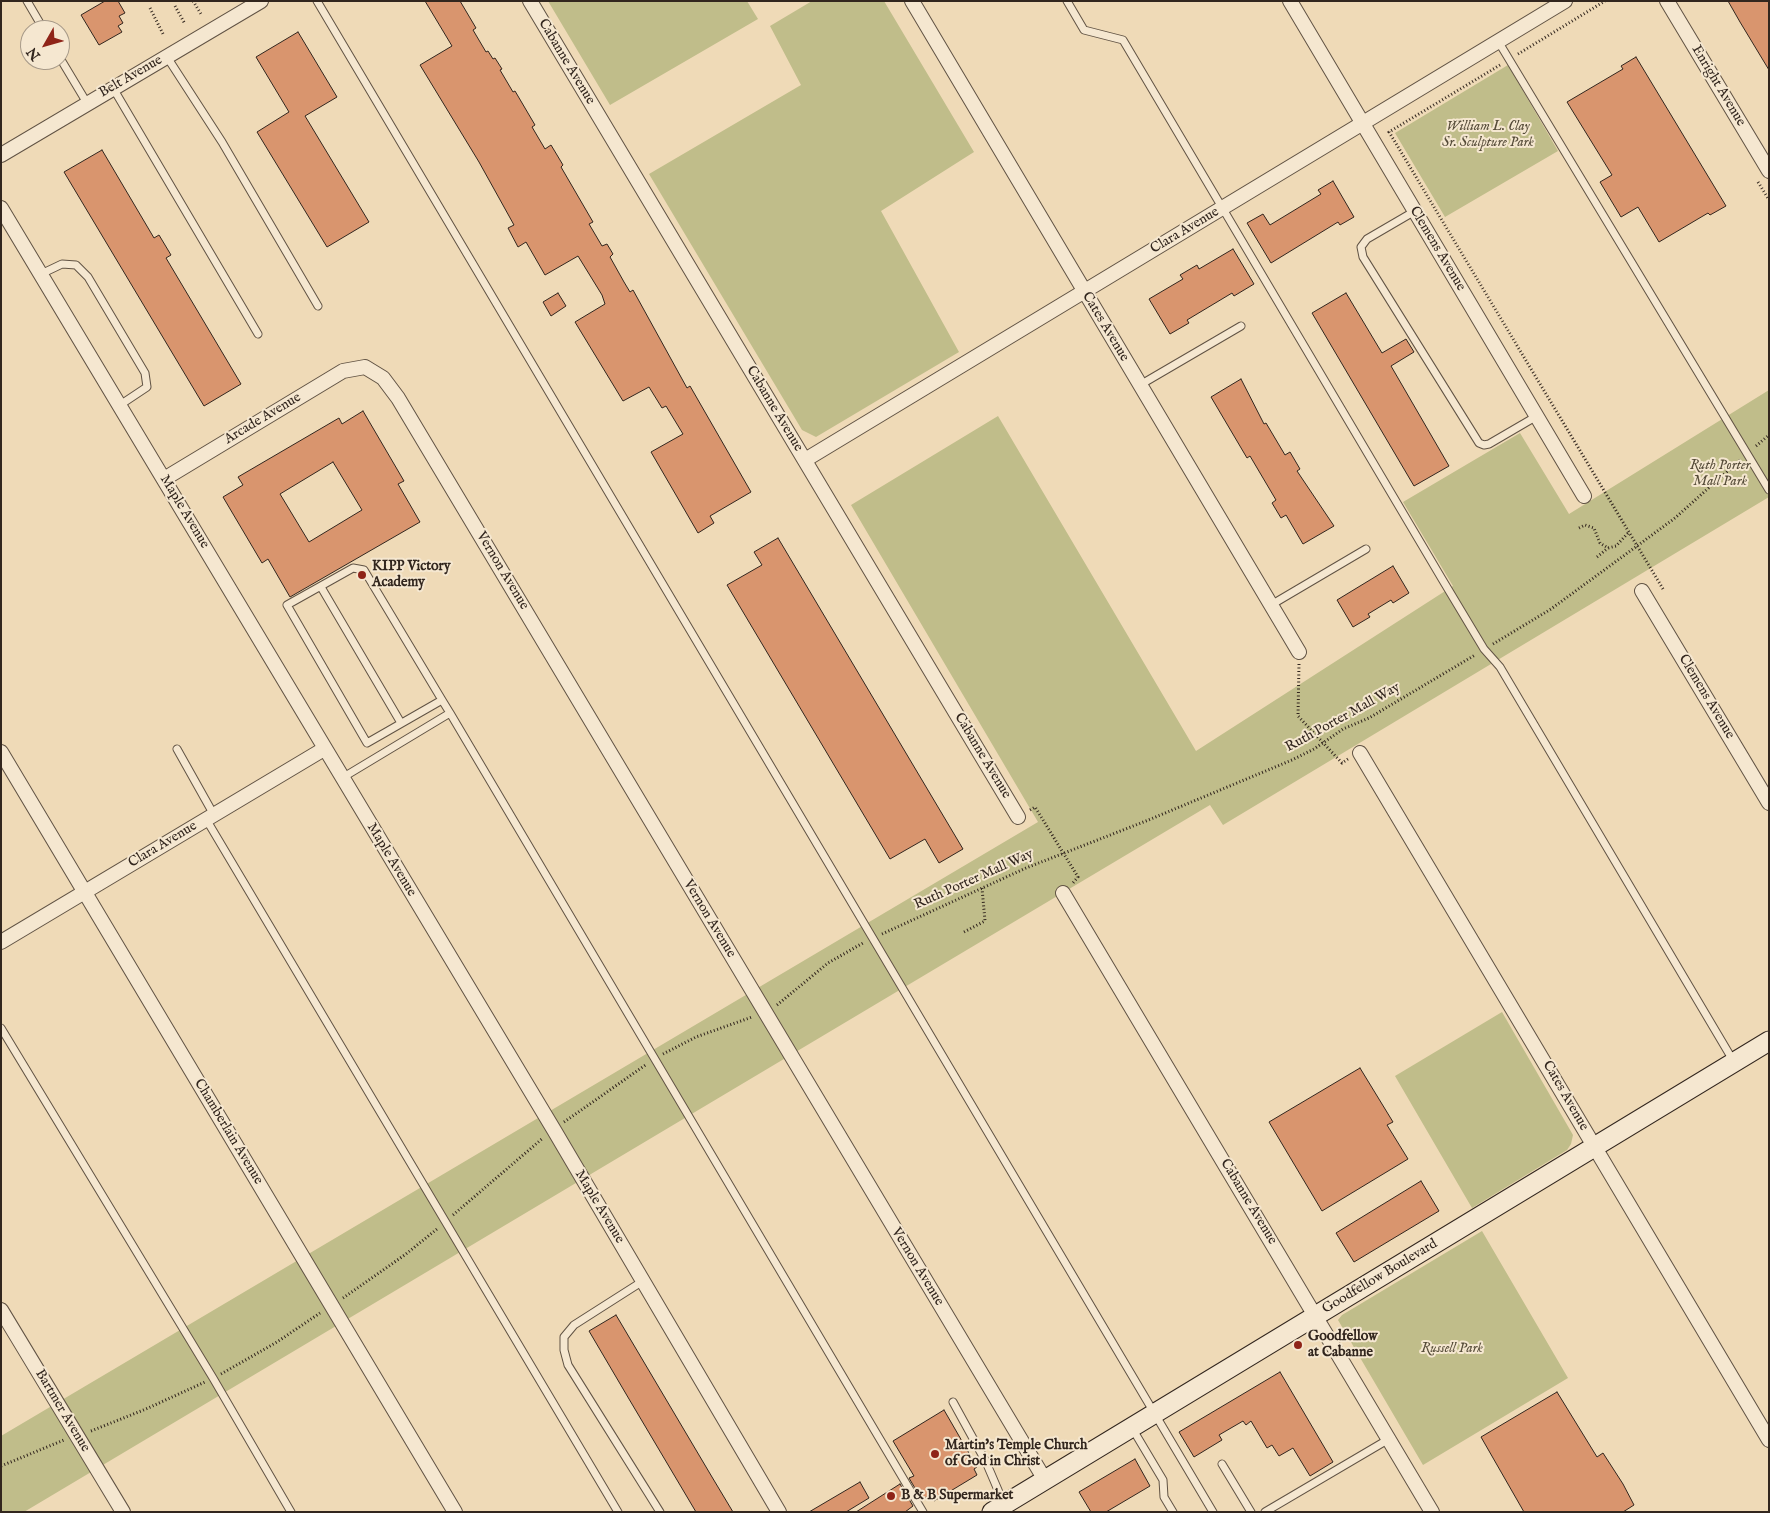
<!DOCTYPE html>
<style>
body{margin:0}
#map{position:relative;width:1770px;height:1513px;overflow:hidden;background:#efdab7;font-family:"IM FELL English",serif}
canvas{display:block}
.frame{position:absolute;inset:0;border:2px solid #32261e;pointer-events:none}
.north{position:absolute;left:20px;top:20px;width:50px;height:50px;box-sizing:border-box;background:#f5e7d0;border:1px solid #a79a89;border-radius:50%;rotate:232deg;font-size:14px;font-weight:700;line-height:20px;text-align:center;color:#32261e}
.north::after{content:'';display:block;margin:auto;width:18px;height:22px;background:#8f2418;clip-path:polygon(50% 0,100% 100%,50% 72%,0 100%)}
</style>
<div id="map">
<canvas width="1770" height="1513"></canvas>
<div class="frame"></div>
<div class="north">N</div>
</div>
<script>
const ctx = document.querySelector('canvas').getContext('2d');
ctx.lineJoin = 'round';
function fill(path, color) { ctx.fillStyle = color; ctx.fill(path, 'evenodd'); }
const shape = rows => new Path2D(rows.map(r => 'M' + r).join(''));
function stroke(path, color, width, dash) { ctx.strokeStyle = color; ctx.lineWidth = width; ctx.lineCap = dash ? 'butt' : 'round'; ctx.setLineDash(dash || []); ctx.stroke(path); }
function label(font, color, halo, rows, align = 'center') {
  ctx.font = font + ' "IM FELL English",serif'; ctx.lineWidth = 4; ctx.setLineDash([]); ctx.textBaseline = 'middle'; ctx.strokeStyle = halo; ctx.fillStyle = color; for (const [text, x, y, turn = 0] of rows) {
    ctx.save(); ctx.translate(x, y); ctx.rotate((+turn || 0) * Math.PI / 180); ctx.textAlign = isNaN(turn) ? turn : align; if (halo) ctx.strokeText(text, 0, 0); ctx.fillText(text, 0, 0); ctx.restore();
  }
}
const green = shape([
 [548,1,747,1,758,19,610,105],
 [812,1,884,1,974,152,881,211,959,352,816,437,802,430,649,174,801,85,770,26],
 [1508,65,1558,151,1445,217,1395,133],
 [1769,390,1769,497,1223,825,1210,805,24,1512,1,1512,1,1436,1038,822,851,505,998,416,1196,751,1453,586,1403,502,1520,433,1569,514],
 [1502,1012,1573,1135,1571,1144,1567,1150,1472,1208,1395,1076],
 [1482,1231,1568,1378,1423,1465,1338,1320,1342,1315]
]);
const building = shape([
 [105,1,118,1,125,13,119,16,123,23,118,26,122,32,99,45,81,15,105,1],
 [425,1,460,1,476,28,473,30,486,52,488,51,493,59,495,58,502,69,500,70,513,92,515,91,535,125,532,127,545,149,551,145,563,165,561,167,593,222,589,224,602,246,607,244,613,254,610,257,624,282,630,292,633,290,687,388,690,386,751,492,710,516,714,523,698,533,651,452,683,434,666,406,662,408,649,387,623,401,575,322,605,304,602,295,578,256,545,275,526,242,518,247,508,228,514,225,479,162,420,65,452,46,425,1],
 [1728,1,1769,1,1769,70,1740,22,1728,1],
 [298,32,337,97,305,116,369,222,327,247,257,132,289,112,256,57,298,32],
 [1636,57,1726,206,1710,215,1708,213,1659,242,1638,207,1621,217,1600,182,1612,175,1567,102,1623,69,1621,66,1636,57],
 [102,150,154,238,159,235,171,255,166,258,241,384,204,406,64,172,102,150],
 [1333,181,1354,217,1340,225,1338,222,1271,263,1247,223,1263,214,1270,225,1321,194,1318,190,1333,181],
 [1233,249,1254,284,1234,296,1232,293,1187,320,1189,323,1170,334,1149,299,1183,279,1180,275,1197,265,1199,269,1233,249],
 [558,293,566,306,551,316,543,302,558,293],
 [1346,293,1382,353,1406,339,1414,352,1391,366,1449,466,1414,486,1312,313,1346,293],
 [1241,379,1264,424,1266,423,1285,455,1290,452,1300,469,1297,471,1334,526,1303,544,1286,515,1281,518,1272,503,1276,500,1250,456,1247,458,1211,397,1241,379],
 [363,411,404,481,398,484,420,522,290,597,268,559,262,563,223,497,243,485,238,477,339,418,342,424,363,411],
 [333,462,362,510,309,542,280,494,333,462],
 [778,538,963,849,939,863,925,839,890,859,727,585,762,565,754,552,778,538],
 [1393,566,1409,593,1393,603,1391,600,1368,614,1370,617,1353,627,1337,600,1393,566],
 [1360,1068,1393,1122,1387,1125,1408,1159,1322,1211,1269,1122,1360,1068],
 [1421,1181,1439,1211,1354,1262,1336,1233,1421,1181],
 [616,1315,712,1477,733,1512,696,1512,629,1399,589,1331,616,1315],
 [1280,1372,1333,1462,1310,1476,1293,1448,1279,1456,1272,1445,1267,1448,1251,1421,1246,1425,1243,1421,1219,1435,1222,1440,1194,1457,1179,1432,1280,1372],
 [1557,1392,1597,1457,1603,1453,1623,1484,1634,1505,1623,1512,1524,1512,1481,1437,1557,1392],
 [944,1410,977,1467,974,1469,977,1475,934,1501,930,1495,922,1500,909,1478,914,1476,893,1441,944,1410],
 [1135,1459,1150,1486,1106,1512,1091,1512,1079,1492,1135,1459],
 [860,1482,869,1498,846,1512,809,1512,860,1482],
 [900,1484,913,1506,905,1512,856,1512,900,1484]
]);
const path = shape([
 [193,1,201,14],
 [175,6,185,24],
 [150,8,164,36],
 [1518,54,1605,1],
 [1500,65,1389,132,1663,589],
 [1758,182,1769,200],
 [1756,446,1769,435],
 [1579,528,1585,525,1594,528,1600,543,1608,548,1616,546,1629,532],
 [1597,557,1608,548],
 [1493,644,1551,609,1637,546,1675,518,1740,460],
 [1299,664,1298,716,1342,763,1348,759],
 [1030,810,1035,807,1078,877,1072,884],
 [964,932,985,921,982,888],
 [882,934,1026,868,1146,821,1292,760,1314,749,1343,729,1369,718,1475,655],
 [777,1005,828,963,863,943],
 [663,1054,696,1037,752,1017],
 [564,1122,647,1064],
 [453,1215,543,1138],
 [343,1298,406,1254,437,1229],
 [221,1374,277,1342,320,1313],
 [91,1431,146,1409,205,1382],
 [1,1466,64,1440]
]);
const service = shape([
 [27,1,44,30],
 [317,1,1213,1512],
 [1067,1,1084,30,1123,40,1442,579,1484,649,1500,667,1734,1062],
 [1498,41,1769,490],
 [167,57,222,142,318,306],
 [60,58,87,103],
 [113,88,258,334],
 [1415,211,1367,239,1361,247,1363,257,1479,443,1484,445,1489,444,1537,416],
 [41,274,62,264,76,265,88,277,145,373,147,387,120,405],
 [1140,385,1241,326],
 [321,587,401,723],
 [1271,605,1366,549],
 [442,700,367,743,287,605,353,568,364,570,442,700,450,713],
 [177,749,214,815],
 [342,778,450,713,923,1512],
 [206,819,618,1512],
 [1,1028,213,1378,291,1512],
 [643,1281,574,1325,564,1337,564,1350,568,1365,660,1512],
 [953,1402,986,1462,1004,1504],
 [1132,1428,1163,1480,1164,1497,1173,1512],
 [1222,1464,1251,1512],
 [1265,1512,1389,1439]
]);
const minor = shape([
 [530,1,1018,817],
 [912,1,1299,652],
 [1290,1,1584,496],
 [1667,1,1769,171],
 [1,155,261,1],
 [1,208,554,1130,779,1512],
 [805,460,1565,1],
 [164,479,343,371,365,367,383,378,398,398,1045,1480],
 [1642,591,1769,803],
 [1,752,455,1512],
 [1360,753,1769,1440],
 [1063,893,1432,1512],
 [1,942,324,749],
 [1,1310,123,1512]
]);
const secondary = shape([
 [992,1512,1769,1041]
]);
const markers = [
 [362,575,5,"#8f2418"],
 [1298,1345,5,"#8f2418"],
 [935,1454,5,"#8f2418"],
 [891,1496,5,"#8f2418"]
];
const streetNames = [
 ["Cabanne Avenue",566,62,59],
 ["Belt Avenue",131,77,-30],
 ["Enright Avenue",1718,86,59],
 ["Clara Avenue",1185,231,-31],
 ["Clemens Avenue",1437,249,59],
 ["Cates Avenue",1105,327,59],
 ["Cabanne Avenue",774,409,59],
 ["Arcade Avenue",263,419,-31],
 ["Maple Avenue",184,512,59],
 ["Vernon Avenue",502,571,59],
 ["Clemens Avenue",1706,697,59],
 ["Ruth Porter Mall Way",1343,718,-29],
 ["Cabanne Avenue",982,756,59],
 ["Clara Avenue",163,845,-31],
 ["Maple Avenue",391,860,59],
 ["Ruth Porter Mall Way",974,880,-24],
 ["Vernon Avenue",709,919,59],
 ["Cates Avenue",1565,1096,60],
 ["Chamberlain Avenue",228,1132,59],
 ["Cabanne Avenue",1248,1202,59],
 ["Maple Avenue",599,1207,59],
 ["Vernon Avenue",917,1267,59],
 ["Goodfellow Boulevard",1380,1277,-31],
 ["Bartmer Avenue",62,1411,59]
];
const parkNames = [
 ["William L. Clay",1488,127],
 ["Sr. Sculpture Park",1488,143],
 ["Ruth Porter",1720,466],
 ["Mall Park",1720,482],
 ["Russell Park",1452,1349]
];
const poiNames = [
 ["KIPP Victory",372,567],
 ["Academy",372,583],
 ["Goodfellow",1308,1337],
 ["at Cabanne",1308,1353],
 ["Martin's Temple Church",945,1446],
 ["of God in Christ",945,1462],
 ["B & B Supermarket",901,1496]
];
fill(green, '#c0bd8a');
fill(building, '#d9956e');
stroke(building, '#32261e', 1);
stroke(service, '#615344', 9);
stroke(minor, '#615344', 16);
stroke(secondary, '#32261e', 21);
stroke(path, '#32261e', 3, [1, 2.5]);
stroke(service, '#f5e7d0', 7);
stroke(minor, '#f5e7d0', 14);
stroke(secondary, '#f5e7d0', 19);
for (const [x, y, r, color] of markers) { const dot = new Path2D(); dot.arc(x, y, r, 0, 2 * Math.PI); ctx.fillStyle = color; ctx.fill(dot); stroke(dot, '#f5e7d0', 2); }
label('14px', '#32261e', '#f5e7d0', streetNames);
label('italic 14px', '#564c39', '#f5e7d0', parkNames);
label('bold 14px', '#32261e', '#f5e7d0', poiNames, 'left');
</script>
